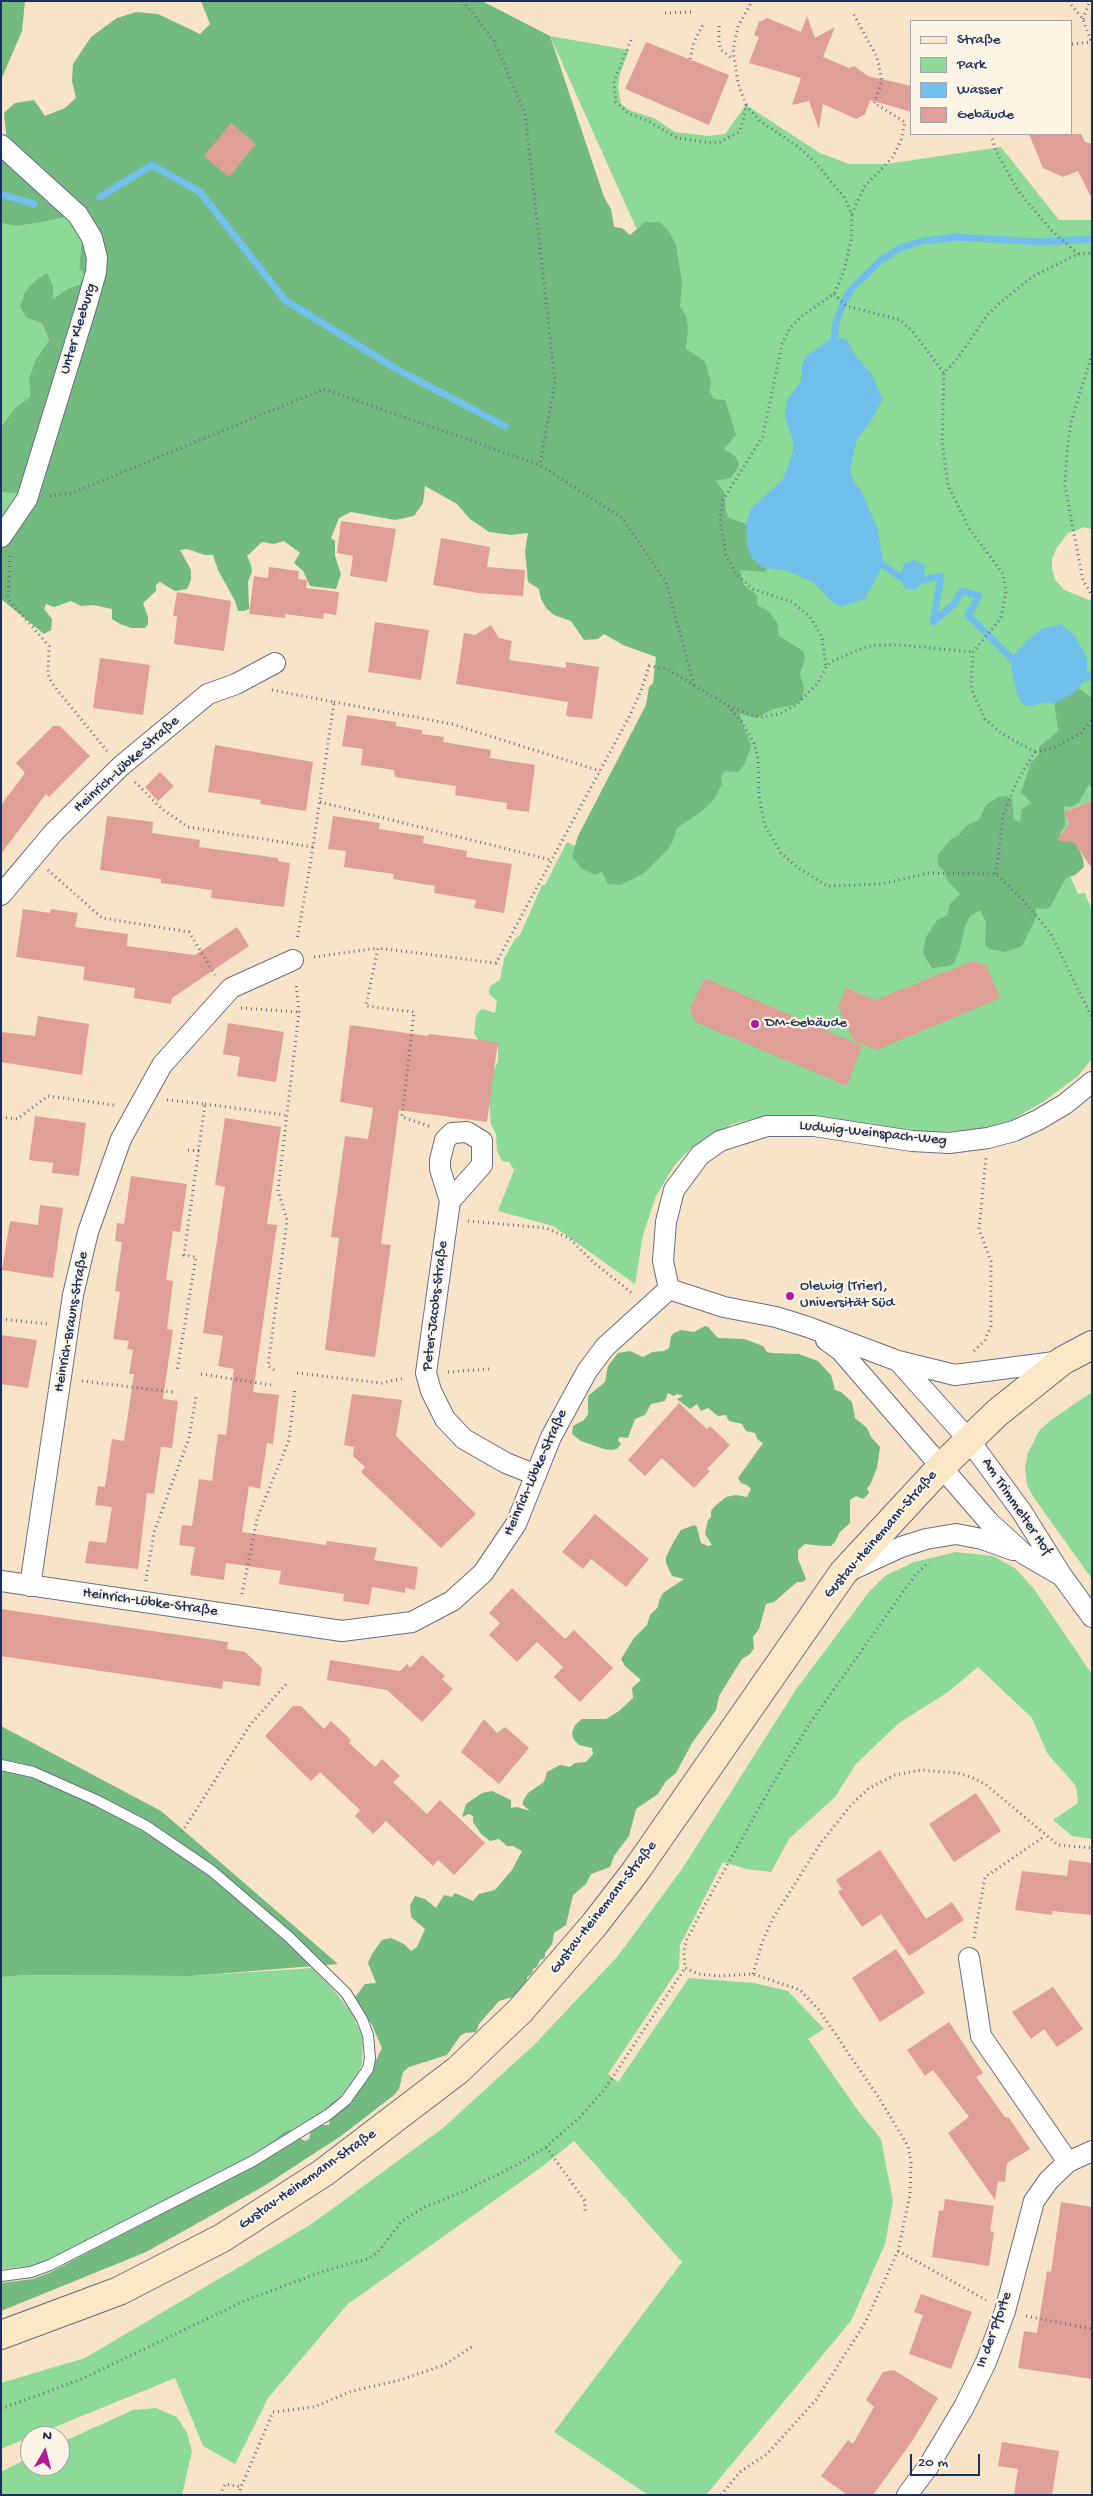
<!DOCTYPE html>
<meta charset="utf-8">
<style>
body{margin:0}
#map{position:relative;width:1093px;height:2496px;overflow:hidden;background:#f6e3c8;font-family:"Gochi Hand",sans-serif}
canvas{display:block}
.frame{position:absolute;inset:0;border:2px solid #1b2f5e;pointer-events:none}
.legend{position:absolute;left:910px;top:20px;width:162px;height:115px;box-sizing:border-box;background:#fcf5e5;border:1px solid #a2a6af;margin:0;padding:6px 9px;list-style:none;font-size:15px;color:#1b2f5e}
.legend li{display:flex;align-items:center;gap:10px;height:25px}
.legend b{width:25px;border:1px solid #a2a6af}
.north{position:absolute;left:20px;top:2426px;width:50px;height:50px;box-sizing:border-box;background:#fcf5e5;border:1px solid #a2a6af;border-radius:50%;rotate:8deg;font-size:14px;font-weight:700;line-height:20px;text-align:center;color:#1b2f5e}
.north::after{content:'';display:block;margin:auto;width:18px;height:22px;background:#b5179e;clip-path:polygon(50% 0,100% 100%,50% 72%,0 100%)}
.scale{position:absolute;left:910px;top:2454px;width:70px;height:22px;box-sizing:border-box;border:2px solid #1b2f5e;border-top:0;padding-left:6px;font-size:15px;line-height:18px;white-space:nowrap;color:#1b2f5e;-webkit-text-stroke:4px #fcf5e5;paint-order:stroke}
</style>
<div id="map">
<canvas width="1093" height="2496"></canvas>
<div class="frame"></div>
<ul class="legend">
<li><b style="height:6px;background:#fae7c3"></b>Straße</li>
<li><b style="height:14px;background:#8dda97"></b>Park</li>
<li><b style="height:14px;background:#70c0eb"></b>Wasser</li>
<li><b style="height:14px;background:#df9f97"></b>Gebäude</li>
</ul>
<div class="north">N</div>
<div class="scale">20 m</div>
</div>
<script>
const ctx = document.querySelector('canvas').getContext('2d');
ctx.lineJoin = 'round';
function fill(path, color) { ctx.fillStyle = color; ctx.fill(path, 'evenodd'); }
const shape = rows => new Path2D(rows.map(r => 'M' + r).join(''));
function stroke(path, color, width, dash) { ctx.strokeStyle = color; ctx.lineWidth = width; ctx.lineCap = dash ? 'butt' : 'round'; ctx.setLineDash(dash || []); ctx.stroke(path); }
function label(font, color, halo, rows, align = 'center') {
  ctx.font = font + ' "Gochi Hand",sans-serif'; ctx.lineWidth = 4.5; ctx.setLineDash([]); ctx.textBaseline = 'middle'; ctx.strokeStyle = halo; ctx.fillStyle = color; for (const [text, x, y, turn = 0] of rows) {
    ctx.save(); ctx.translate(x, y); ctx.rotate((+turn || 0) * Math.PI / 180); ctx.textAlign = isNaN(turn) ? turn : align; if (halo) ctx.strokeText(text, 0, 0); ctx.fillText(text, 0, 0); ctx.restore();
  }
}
const green = shape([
 [550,36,629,50,620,74,618,87,621,104,629,110,654,118,675,132,709,136,725,134,746,105,820,153,849,164,886,164,1001,147,1059,220,1092,220,1092,525,1090,529,1085,527,1068,533,1056,549,1052,559,1052,570,1056,581,1064,590,1092,601,1092,801,1068,810,1066,816,1069,825,1061,834,1074,839,1081,853,1068,871,1078,894,1085,893,1092,910,1092,1059,1078,1076,1043,1102,998,1128,911,1134,772,1115,732,1124,691,1148,674,1166,656,1196,643,1235,635,1284,553,1226,498,1211,514,1170,509,1162,502,1161,497,1151,496,1134,491,1125,489,1101,493,1072,498,1061,498,1045,480,1043,474,1033,476,1016,480,1010,483,1009,495,1013,497,1001,489,994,490,986,500,980,504,959,515,939,520,935,542,885,545,885,567,842,621,868,662,841,650,259],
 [70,216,82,239,79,268,84,274,80,284,67,289,27,318,42,323,49,340,36,359,29,378,30,397,15,408,1,427,1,223,16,226,38,223],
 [1,492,20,494,1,527],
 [1092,1392,1092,1579,1032,1495,1027,1485,1025,1467,1028,1453,1039,1431,1051,1420],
 [956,1552,993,1556,1016,1569,1034,1589,1092,1674,1092,1839,1072,1836,1053,1820,1078,1803,1076,1786,1047,1753,1032,1718,978,1667,948,1692,899,1723,856,1764,835,1797,789,1839,771,1872,746,1869,723,1862,680,1945,679,1968,608,2074,618,2082,689,1978,754,1983,788,1991,824,2029,808,2039,859,2112,881,2139,893,2201,885,2244,851,2321,706,2495,648,2495,554,2432,682,2262,574,2141,543,2166,348,2304,268,2398,235,2464,203,2446,175,2378,1,2449,1,2383,85,2358,310,2225,443,2128,534,2045,617,1957,682,1869,797,1688,869,1592,885,1576,914,1562],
 [312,1968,332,1988,351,2012,363,2037,362,2065,351,2085,341,2096,317,2118,237,2167,58,2255,33,2266,1,2269,1,1977,27,1975,191,1976],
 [156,2408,177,2417,187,2433,192,2451,182,2495,1,2495,1,2472,30,2457,30,2466,60,2466,60,2443,133,2410]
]);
const forest = shape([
 [1,1,25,1,22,31,1,80],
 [201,1,482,1,550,36,604,197,611,209,614,227,622,228,630,235,645,222,660,222,670,233,676,245,682,283,680,307,686,316,688,328,686,349,705,361,711,382,709,391,714,399,725,400,736,435,724,449,735,456,739,464,736,471,731,478,716,481,724,492,726,512,729,518,758,528,772,558,765,572,740,570,744,585,757,595,757,605,767,610,773,617,778,624,779,636,803,651,805,659,800,674,804,687,802,700,793,705,773,709,756,718,739,713,751,746,744,765,738,772,725,771,721,776,722,784,714,799,701,812,677,828,672,843,667,850,645,872,635,878,620,885,608,884,602,872,595,875,582,869,572,856,578,836,646,705,649,687,653,683,656,657,623,645,604,634,598,639,584,640,571,621,554,615,546,608,541,599,539,589,528,582,525,551,528,533,511,535,489,532,470,519,457,504,425,486,423,503,414,516,395,520,351,512,339,518,331,538,335,541,335,556,341,574,336,589,310,586,303,571,294,563,300,553,284,541,274,544,262,542,247,556,251,565,252,571,248,582,249,609,244,611,238,611,235,601,218,570,213,555,205,555,187,549,180,550,191,570,191,580,187,589,175,591,160,582,156,585,156,591,143,603,148,617,148,624,145,628,131,628,120,624,112,619,112,609,93,605,81,606,71,601,54,607,46,604,44,609,52,619,51,630,44,634,1,599,1,527,19,494,1,492,1,427,15,408,30,397,29,378,36,359,49,340,42,323,27,318,20,307,25,292,35,281,47,273,53,286,53,299,67,289,80,284,84,274,79,268,82,239,70,216,38,223,16,226,1,223,1,139,7,144,4,113,15,103,34,100,45,116,65,108,76,98,72,81,73,64,91,37,117,18,136,12,158,14,200,34,210,24],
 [1072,687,1080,689,1092,698,1092,790,1089,784,1079,803,1070,807,1064,806,1065,826,1060,834,1063,840,1075,842,1083,858,1084,867,1075,875,1066,878,1050,907,1046,909,1036,908,1036,918,1022,946,1005,952,990,949,985,945,986,922,980,910,970,916,965,926,960,949,954,963,949,966,932,968,924,955,923,950,926,937,937,920,947,915,950,904,960,894,947,880,944,871,938,865,938,855,951,839,958,836,966,826,979,820,986,805,998,797,1006,796,1012,799,1014,819,1020,822,1022,809,1031,803,1021,792,1031,763,1039,754,1039,747,1058,731,1054,700],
 [705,1326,708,1327,718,1338,744,1339,763,1346,767,1352,772,1353,799,1354,818,1361,831,1375,835,1390,841,1392,852,1402,855,1418,867,1428,871,1437,880,1447,877,1468,870,1485,867,1488,869,1493,863,1499,856,1496,850,1500,850,1523,840,1532,835,1542,831,1546,824,1546,805,1544,798,1550,798,1559,806,1579,803,1582,797,1582,774,1602,766,1604,759,1629,753,1637,754,1648,750,1654,742,1659,719,1696,716,1710,692,1743,676,1773,666,1781,658,1794,636,1809,629,1836,614,1856,610,1867,591,1874,586,1884,573,1895,566,1925,554,1933,552,1944,545,1953,545,1958,540,1960,537,1967,533,1969,532,1974,527,1977,526,1984,519,1995,499,2001,479,2024,476,2032,465,2033,460,2036,447,2055,409,2067,403,2072,399,2089,394,2095,341,2136,264,2186,146,2252,1,2311,1,2283,33,2279,49,2273,252,2166,273,2141,286,2131,290,2130,299,2133,301,2139,305,2141,309,2139,311,2131,318,2125,329,2125,331,2103,343,2097,375,2062,382,2048,372,2025,356,2003,356,1996,365,1984,376,1983,368,1963,372,1954,382,1940,391,1938,404,1944,411,1951,417,1947,425,1929,411,1917,410,1905,415,1896,425,1899,436,1908,444,1895,452,1897,455,1893,473,1901,479,1894,495,1890,512,1870,522,1851,513,1846,507,1846,499,1839,490,1841,481,1834,473,1822,473,1816,469,1814,462,1817,466,1804,482,1793,492,1791,511,1800,511,1808,517,1807,530,1811,523,1805,523,1801,528,1793,544,1782,547,1772,560,1765,570,1767,575,1763,586,1762,593,1754,592,1748,579,1745,574,1740,572,1733,575,1725,582,1719,606,1719,619,1711,633,1698,632,1688,641,1680,625,1666,621,1659,634,1638,647,1625,650,1615,658,1607,659,1601,663,1593,684,1579,672,1576,666,1563,666,1557,674,1541,681,1530,694,1525,697,1527,701,1543,708,1546,712,1545,705,1534,708,1520,711,1517,711,1511,715,1506,726,1497,736,1495,747,1497,751,1489,747,1485,741,1483,738,1478,763,1443,758,1440,755,1433,746,1431,742,1424,729,1421,726,1415,718,1416,708,1408,701,1411,697,1404,690,1409,679,1401,677,1399,683,1396,677,1394,674,1396,668,1393,665,1401,651,1404,645,1415,635,1419,628,1438,620,1437,618,1440,621,1444,617,1449,611,1450,604,1449,581,1441,572,1434,573,1426,584,1420,588,1414,588,1396,605,1382,608,1366,618,1353,630,1351,643,1357,652,1352,664,1351,669,1348,671,1336,674,1333,681,1330,694,1332],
 [1,1726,161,1811,338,1964,191,1976,27,1975,1,1977]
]);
const water = shape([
 [834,337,846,339,856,356,872,375,883,399,871,421,857,439,850,470,854,482,861,490,878,530,883,565,865,599,840,607,831,601,813,582,785,570,764,568,752,558,747,546,746,522,751,509,783,479,792,456,794,444,785,417,787,400,801,381,802,365,806,356],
 [914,560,925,565,924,580,916,590,904,588,900,577,904,564],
 [1061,624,1075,636,1087,658,1087,678,1072,694,1056,703,1042,703,1032,706,1023,705,1019,699,1012,673,1011,658,1028,640,1041,629]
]);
const stream = shape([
 [1,194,34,204],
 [100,197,152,165,200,192,285,300,398,370,505,426],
 [833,346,836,322,845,299,853,287,880,261,900,248,923,241,956,237,1041,242,1092,239],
 [878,559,883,565,900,577,924,580,941,576,933,622,953,605,962,591,979,596,968,615,1011,658,1020,660],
 [1079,676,1087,678,1092,674]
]);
const building = shape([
 [807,16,815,38,835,27,823,57,849,68,854,66,868,76,912,86,912,112,870,100,865,114,856,119,823,104,819,129,809,101,792,105,801,78,749,63,759,37,754,35,759,22,767,18,801,32],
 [646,42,729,75,709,125,625,89],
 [231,123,256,144,229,177,204,156],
 [1029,134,1081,134,1085,142,1092,144,1092,199,1078,171,1063,177,1043,168],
 [341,521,396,529,387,582,350,576,353,556,337,553],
 [441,538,490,547,487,567,525,570,523,596,478,593,433,585],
 [269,567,299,571,298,579,307,580,306,588,339,592,336,615,324,613,323,619,285,614,285,618,249,614,254,576,268,578],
 [177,592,231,601,224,651,174,644,177,616,173,616],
 [375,622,429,630,421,680,368,672],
 [491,625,499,638,512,641,509,660,566,668,566,662,599,667,592,719,566,716,568,702,456,684,464,633,475,635],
 [100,658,150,665,143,715,93,708],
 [347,715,396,722,396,726,422,730,422,734,444,737,443,742,491,750,490,758,535,765,529,812,506,809,507,803,455,795,456,786,395,777,394,770,361,765,363,749,342,746],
 [53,726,60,726,90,756,49,797,46,794,1,854,1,805,25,773,16,763],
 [215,745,313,762,306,811,260,804,261,800,208,792],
 [160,772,174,786,158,801,145,787],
 [1092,801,1092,869,1075,843,1057,840,1069,824,1064,812],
 [107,816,153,822,152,833,200,840,199,847,278,858,278,861,290,863,284,907,211,898,212,890,161,883,161,879,100,870],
 [333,816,380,823,379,829,424,836,423,843,467,851,466,857,512,864,504,913,474,908,476,900,434,893,435,886,393,879,394,874,344,867,346,851,328,849],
 [23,909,50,913,51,909,78,913,75,927,128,934,127,946,195,955,237,927,249,946,172,998,171,1004,134,998,135,988,83,980,85,967,16,957],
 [973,961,986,965,1000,998,877,1050,854,1041,838,1007,846,988,875,1000],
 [705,978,862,1046,847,1086,695,1022,690,1009],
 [38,1016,89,1024,82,1075,1,1062,1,1032,35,1036],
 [228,1023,284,1032,276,1082,237,1076,240,1057,223,1054],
 [350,1025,428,1036,429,1034,498,1042,487,1122,399,1110,381,1244,391,1245,375,1357,325,1350,339,1238,331,1237,345,1136,368,1139,373,1108,340,1102],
 [35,1116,86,1123,79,1176,52,1173,53,1163,29,1160],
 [225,1118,281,1127,267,1224,277,1225,253,1392,279,1395,273,1444,267,1443,260,1489,249,1486,242,1532,326,1545,327,1541,377,1548,374,1560,418,1567,415,1590,405,1588,405,1593,372,1587,369,1605,343,1601,344,1594,279,1584,281,1571,226,1563,224,1580,190,1575,195,1547,179,1545,182,1525,192,1526,199,1479,212,1481,218,1434,226,1435,234,1369,218,1366,223,1336,203,1333,225,1187,215,1185],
 [131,1176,187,1184,180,1232,173,1231,166,1280,173,1281,167,1329,173,1330,163,1399,178,1401,172,1448,161,1447,154,1494,147,1493,138,1569,85,1563,89,1541,106,1543,112,1507,95,1505,98,1486,105,1487,112,1439,124,1441,134,1374,129,1374,133,1350,127,1349,129,1341,113,1339,120,1292,115,1291,122,1242,115,1241,117,1223,124,1224],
 [40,1205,63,1208,53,1278,2,1270,10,1221,38,1225],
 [1,1335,37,1340,28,1388,1,1384],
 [352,1394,402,1400,396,1436,476,1514,441,1548,361,1472,365,1467,353,1456,354,1447,344,1445],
 [679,1403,707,1429,710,1426,730,1445,707,1469,710,1471,694,1488,662,1458,645,1476,628,1460],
 [595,1514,649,1559,626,1587,591,1559,583,1569,562,1552],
 [512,1588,565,1639,574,1630,613,1668,580,1702,554,1677,563,1667,537,1642,517,1662,489,1635,500,1623,489,1613],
 [1,1609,228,1642,227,1649,245,1652,262,1668,260,1686,223,1681,222,1689,1,1656],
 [422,1655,445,1676,442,1679,453,1689,422,1722,387,1690,327,1680,330,1660,400,1671,407,1664,410,1668],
 [293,1706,301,1706,324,1729,331,1721,351,1740,349,1743,375,1767,382,1759,400,1776,393,1782,427,1814,440,1800,485,1843,454,1875,438,1860,433,1866,386,1821,373,1834,355,1816,360,1810,320,1772,311,1781,265,1736],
 [484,1719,497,1733,505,1727,529,1748,499,1784,461,1752],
 [976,1793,1001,1831,954,1862,929,1824],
 [880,1850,926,1919,952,1902,964,1920,909,1956,881,1914,862,1927,838,1892,842,1889,836,1880],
 [1069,1860,1092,1863,1092,1915,1052,1911,1052,1915,1015,1910,1022,1871,1067,1876],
 [896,1949,925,1993,880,2022,852,1978],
 [1053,1987,1083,2029,1057,2047,1044,2029,1031,2039,1012,2012],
 [949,2022,983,2073,976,2077,1005,2117,1009,2118,1030,2149,1007,2163,1005,2182,998,2181,995,2200,948,2133,969,2117,933,2070,925,2076,907,2050],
 [945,2199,994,2206,990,2231,994,2232,989,2266,932,2257,939,2210,943,2211],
 [1061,2202,1092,2207,1092,2379,1018,2368,1024,2331,1037,2333,1047,2271,1051,2272],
 [921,2294,972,2312,951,2369,909,2354,923,2315,914,2312],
 [894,2370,938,2398,913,2440,873,2495,847,2495,821,2476,848,2440,853,2444,874,2407,866,2400,883,2372],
 [1002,2442,1059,2451,1052,2495,1014,2495,1018,2469,998,2466]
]);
const path = shape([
 [463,1,494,41,525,113,555,382,540,465],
 [1068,1,1083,19,1092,44],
 [665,13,691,12],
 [1083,19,1090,1],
 [719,26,719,43,721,50,733,59],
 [631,40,614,81,616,102,628,113,648,121,677,138,711,143,720,142,739,132,743,121,746,105,738,83,733,50,738,27,752,1],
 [1072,44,1091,42],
 [690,59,694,42,703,24],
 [746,105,760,121,797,146,815,162,844,197,852,214,851,240,844,271,834,294,803,315,790,328,782,344,763,436,723,500,720,519,726,555,736,574,753,589,792,602,810,617,822,637,826,666],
 [991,134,996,151,1018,191,1051,230,1078,254],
 [852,214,864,187,893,157,901,140,905,122,874,103,882,81,877,57,853,13],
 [834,294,847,306,900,320,913,332,944,373],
 [1092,354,1071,422,1067,451,1065,486,1083,581,1092,595],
 [50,496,72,493,324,389,540,465,622,518,666,582,694,685],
 [10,556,8,599,49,646,48,675,54,686,107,751],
 [272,690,334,702,311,860,297,940],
 [334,702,452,724,600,771],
 [728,706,742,722,754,743,758,758,759,796,765,826,781,853,797,867,827,886,882,884,928,873,996,874,1023,900,1051,934,1092,1018],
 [1035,752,1053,748,1067,741,1081,733,1092,720],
 [135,782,162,809,188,827,313,847],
 [320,802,551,860],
 [48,870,102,918,189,932,215,975],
 [996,874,1003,816,1016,783,1035,752,1001,733,985,719,973,694,971,683,973,652,1001,618,1006,591,1003,574,969,528,948,485,942,442,944,373,957,359,988,314,1001,302,1032,277,1078,254,1092,253],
 [314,957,378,948],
 [241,1008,299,1012],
 [167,1100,205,1104,184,1255,196,1257,177,1371],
 [205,1104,285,1115],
 [1,1117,17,1119,48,1096,114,1105],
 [429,1126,402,1117,414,1012,366,1006,378,948,496,963,629,717,641,691,649,666,667,669,727,705,751,715,761,717,779,714,796,705,818,683,826,667,834,660,861,649,874,645,902,645,973,652],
 [188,1150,200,1151],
 [468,1221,546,1228,569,1238,593,1262,633,1294],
 [1,1319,48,1324],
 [974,1351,985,1340,991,1326,991,1261,979,1229,986,1158],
 [274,1370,268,1366,287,1220,278,1191,299,1012,296,983],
 [448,1372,489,1369],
 [297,1373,382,1383,405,1378],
 [201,1374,271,1385],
 [82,1381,173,1392],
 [146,1581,154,1532,189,1438,196,1396],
 [242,1594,257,1519,289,1440,295,1388],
 [182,1832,250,1725,288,1682],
 [974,1938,985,1877,1045,1836],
 [753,1974,762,1943,772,1920,820,1844,851,1805,869,1788,895,1775,921,1770,957,1773,971,1777,985,1784,1058,1845,1092,1848],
 [546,2147,585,2201,585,2213],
 [898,2251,986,2300],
 [1026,2316,1092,2329],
 [1,2409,84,2378,244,2301,321,2272,367,2259,378,2252,402,2221,425,2207,462,2192,511,2168,546,2147,579,2118,604,2090,685,1968],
 [220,2495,225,2484,241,2487,273,2412,314,2407,352,2391,400,2380,444,2365,473,2346],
 [239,2495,241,2487],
 [721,2495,740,2472,767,2454,816,2400,865,2323,898,2251,910,2195,911,2162,908,2146,879,2098,819,2010,800,1990,753,1974,719,1976,699,1974,685,1968,684,1951,686,1941,706,1903,772,1785,810,1723,916,1574,929,1562]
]);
const service = shape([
 [1,1765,33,1772,96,1800,146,1826,212,1871,289,1937,346,1993,362,2019,368,2035,370,2058,368,2069,346,2100,329,2114,253,2161,50,2265,31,2272,1,2276]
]);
const minor = shape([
 [1,145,78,215,92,238,97,258,96,272,87,304,27,499,1,537],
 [1,895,54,832,121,766,208,694,236,684,275,663],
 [450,1201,482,1165,482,1141,467,1132,452,1133,445,1140,440,1160,440,1169,450,1201,426,1373,431,1391,445,1419,464,1439,506,1463,536,1475],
 [669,1289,663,1261,666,1222,674,1190,700,1155,720,1141,767,1126,814,1126,912,1141,949,1143,988,1138,1014,1131,1038,1120,1065,1104,1092,1082],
 [669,1289,724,1307,776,1317,808,1327,898,1361,955,1375,1062,1361],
 [826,1340,841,1351,989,1522,1024,1554,1062,1576],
 [898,1361,969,1440,1022,1512,1062,1576,1092,1617],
 [849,1571,901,1547,926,1539,956,1534,982,1539,1013,1550],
 [1,1581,342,1631,412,1622,452,1601,483,1573,516,1524,551,1437,587,1371,605,1347,669,1289],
 [30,1586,73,1295,88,1232,121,1139,162,1065,231,988,293,960],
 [969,1958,981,2036,1068,2162],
 [907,2495,928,2467,964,2407,986,2362,1005,2311,1034,2201,1049,2180,1068,2162,1092,2151]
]);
const secondary = shape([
 [1,2335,119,2291,222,2238,323,2173,458,2070,520,2011,594,1925,635,1872,843,1573,942,1466,997,1413,1062,1361,1092,1345]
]);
const markers = [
 [755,1024,5,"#b5179e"],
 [790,1296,5,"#b5179e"]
];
const streetNames = [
 ["Unter Kleeburg",79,329,-73],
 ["Heinrich-Lübke-Straße",127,765,-42],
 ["Ludwig-Weinspach-Weg",873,1134,6],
 ["Peter-Jacobs-Straße",436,1306,-83],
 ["Heinrich-Brauns-Straße",72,1322,-80],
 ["Heinrich-Lübke-Straße",536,1473,-66],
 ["Am Trimmelter Hof",1016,1507,56],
 ["Gustav-Heinemann-Straße",881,1535,-49],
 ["Heinrich-Lübke-Straße",150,1603,8],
 ["Gustav-Heinemann-Straße",604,1908,-52],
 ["Gustav-Heinemann-Straße",308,2180,-35],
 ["In der Pforte",995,2330,-70]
];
const poiNames = [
 ["DM-Gebäude",765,1024],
 ["Olewig (Trier),",800,1287],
 ["Universität Süd",800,1304]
];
fill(green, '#8dda97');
fill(forest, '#72ba80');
fill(water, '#70c0eb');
stroke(stream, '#70c0eb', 7);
fill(building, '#df9f97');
stroke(service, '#686e83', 12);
stroke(minor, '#686e83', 22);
stroke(secondary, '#686e83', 30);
stroke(path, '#686e83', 3, [1, 4]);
stroke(service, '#fff', 10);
stroke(minor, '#fff', 20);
stroke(secondary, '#fae7c3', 28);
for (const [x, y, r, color] of markers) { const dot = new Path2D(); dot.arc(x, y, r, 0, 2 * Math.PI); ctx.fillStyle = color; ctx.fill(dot); stroke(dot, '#fcf5e5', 2); }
label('15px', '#1b2f5e', '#fcf5e5', streetNames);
label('15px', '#1b2f5e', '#fcf5e5', poiNames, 'left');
</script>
